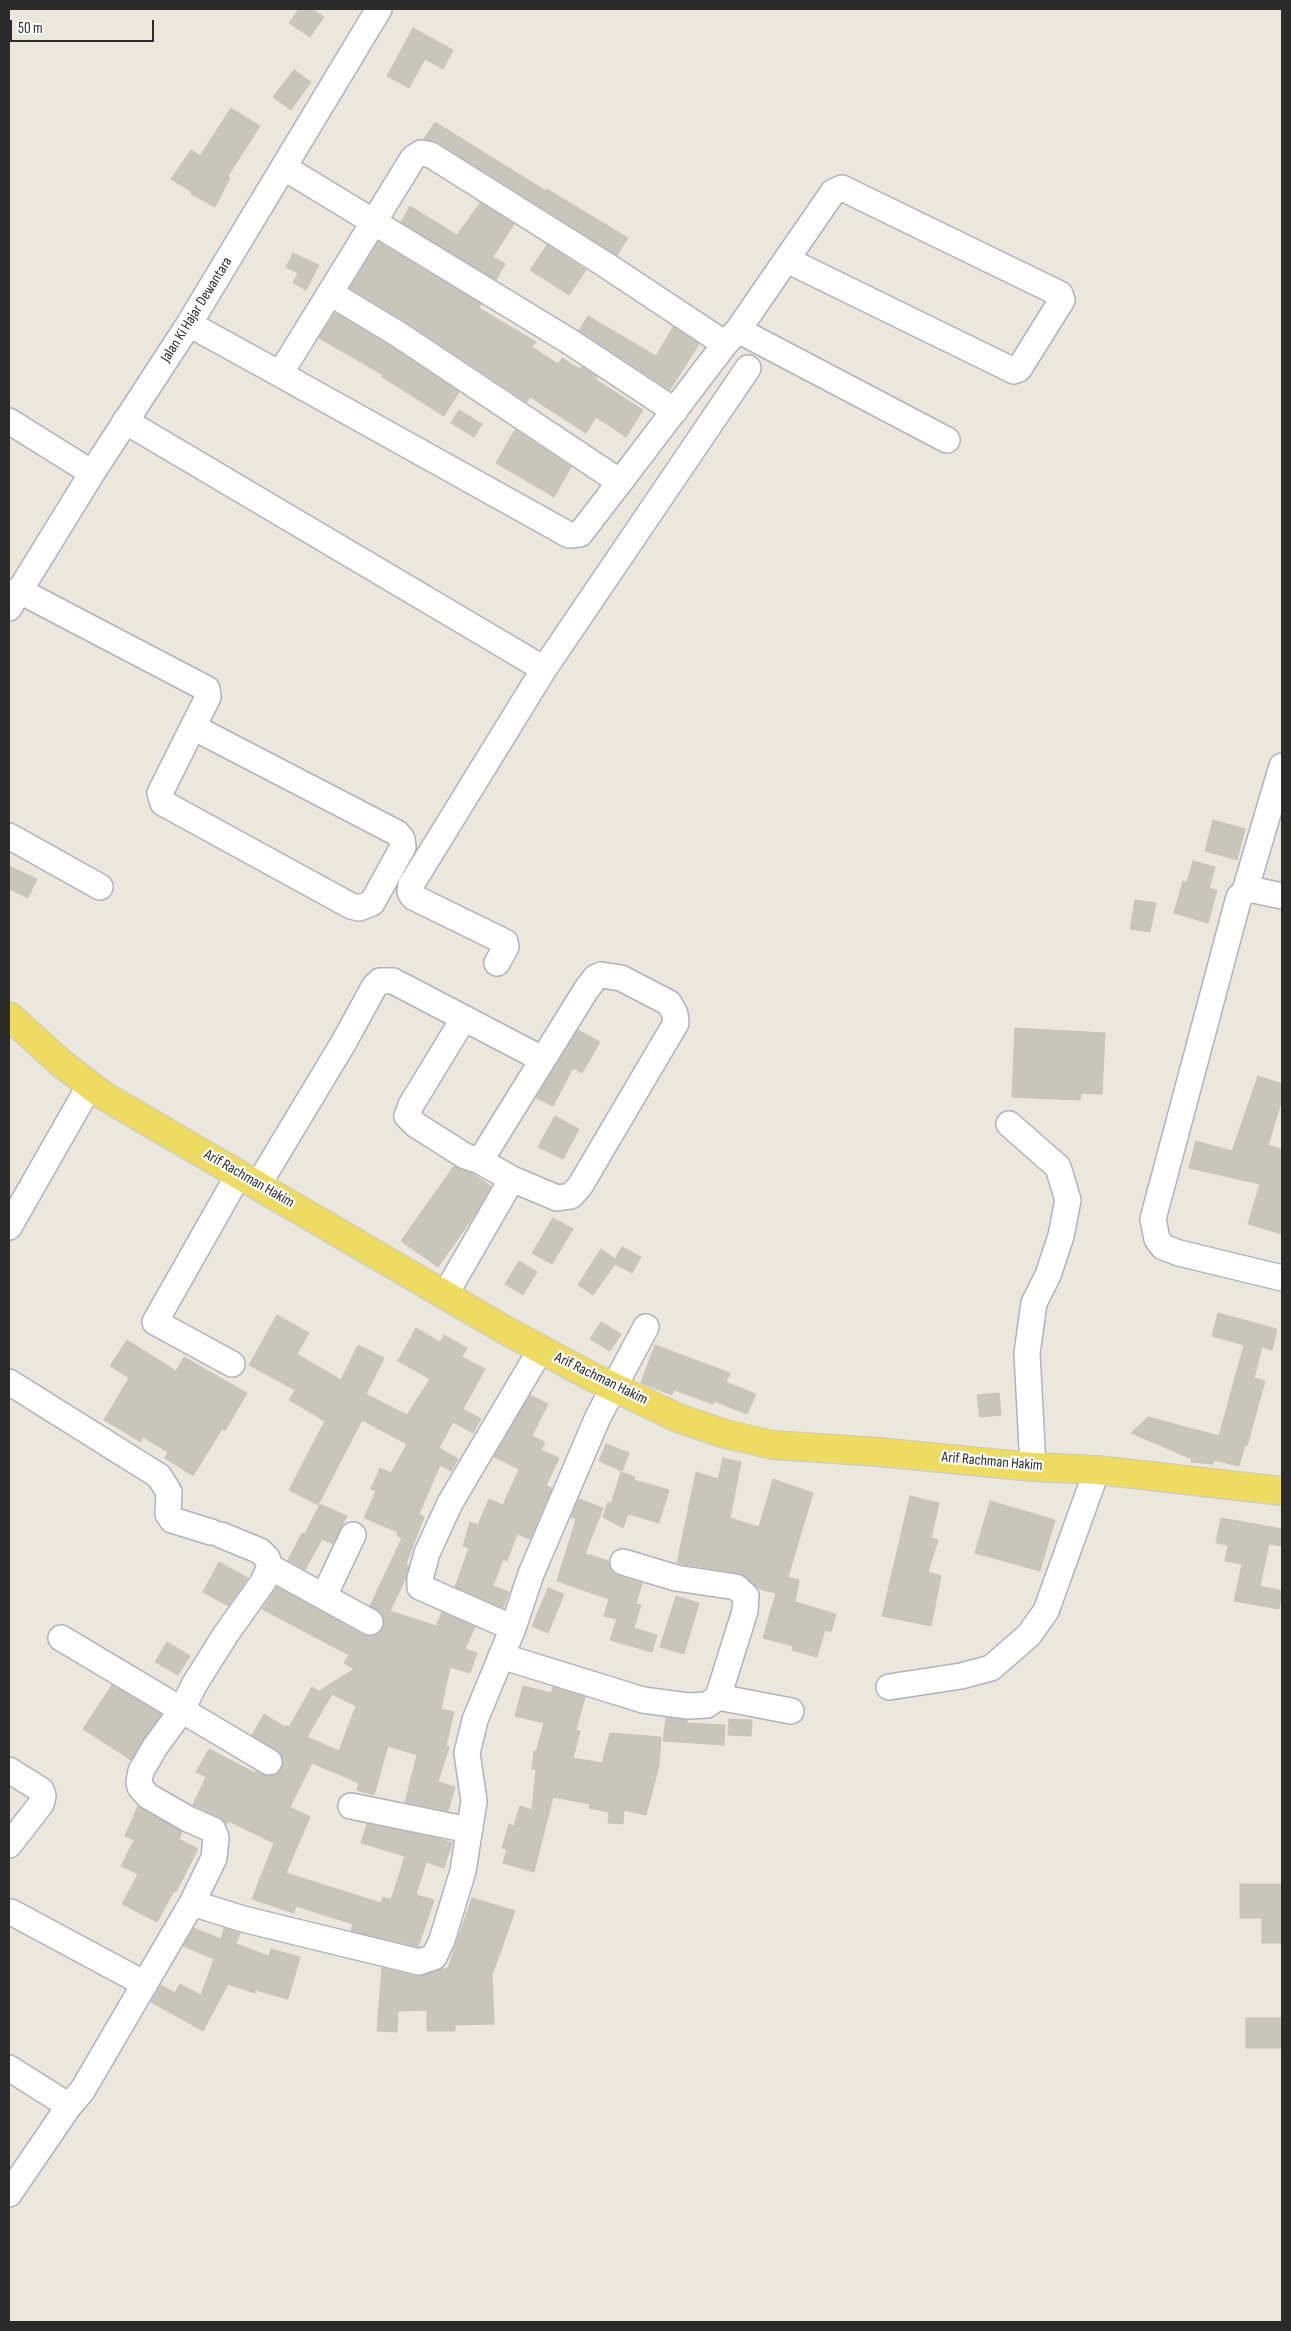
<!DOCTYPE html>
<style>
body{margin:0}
#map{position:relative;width:1291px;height:2331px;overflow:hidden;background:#ece7dd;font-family:"Sofia Sans Condensed",sans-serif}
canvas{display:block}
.frame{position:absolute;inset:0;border:10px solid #2b2b2b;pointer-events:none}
.scale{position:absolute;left:10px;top:20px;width:144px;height:22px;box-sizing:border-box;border:2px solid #2b2b2b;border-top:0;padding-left:6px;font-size:15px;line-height:18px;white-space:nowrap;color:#2b2b2b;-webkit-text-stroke:4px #fff;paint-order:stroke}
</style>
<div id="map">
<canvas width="1291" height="2331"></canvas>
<div class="frame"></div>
<div class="scale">50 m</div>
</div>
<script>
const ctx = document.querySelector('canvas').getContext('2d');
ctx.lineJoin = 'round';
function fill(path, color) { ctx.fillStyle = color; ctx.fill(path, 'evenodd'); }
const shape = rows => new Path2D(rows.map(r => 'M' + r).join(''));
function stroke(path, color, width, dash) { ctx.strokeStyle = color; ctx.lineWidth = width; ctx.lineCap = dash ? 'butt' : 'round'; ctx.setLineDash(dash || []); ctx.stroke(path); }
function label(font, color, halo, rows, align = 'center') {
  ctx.font = font + ' "Sofia Sans Condensed",sans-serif'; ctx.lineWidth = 4.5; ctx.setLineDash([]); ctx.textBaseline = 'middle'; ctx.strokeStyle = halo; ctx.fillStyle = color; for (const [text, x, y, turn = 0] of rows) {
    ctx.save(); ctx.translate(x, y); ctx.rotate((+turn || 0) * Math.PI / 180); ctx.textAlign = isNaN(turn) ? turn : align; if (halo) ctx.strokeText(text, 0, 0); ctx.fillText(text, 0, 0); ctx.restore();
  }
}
const building = shape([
 [299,9,312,9,324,17,310,37,289,23,299,9],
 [413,28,453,50,443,69,425,59,409,88,387,76,413,28],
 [294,70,311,82,291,110,273,97,294,70],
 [231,108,260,126,228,176,230,178,215,207,191,194,192,192,171,179,191,150,200,156,231,108],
 [435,122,546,191,547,189,628,238,617,255,439,143,424,139,435,122],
 [480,203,514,224,493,257,505,264,496,280,401,222,410,206,457,235,480,203],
 [378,242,481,304,479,308,536,342,532,347,558,364,562,358,580,369,582,367,597,377,595,379,643,410,626,437,596,417,586,433,530,397,527,402,406,322,350,288,378,242],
 [547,245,586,270,569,295,530,270,547,245],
 [293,253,319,265,306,290,293,283,298,273,286,267,293,253],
 [335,313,390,346,459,392,444,416,382,377,383,375,319,338,335,313],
 [588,316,656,356,673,327,699,344,670,390,579,330,588,316],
 [459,410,482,424,474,437,451,423,459,410],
 [515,430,571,467,554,497,496,463,515,430],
 [1213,820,1245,829,1237,860,1205,851,1213,820],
 [1193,861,1215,867,1209,888,1217,890,1208,923,1174,913,1183,881,1187,882,1193,861],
 [9,866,37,879,28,898,9,889,9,866],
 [1135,900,1156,903,1150,932,1130,929,1135,900],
 [1015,1028,1105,1033,1102,1094,1081,1093,1080,1100,1012,1097,1015,1028],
 [578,1030,600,1042,582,1073,573,1068,553,1106,536,1098,578,1030],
 [1258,1076,1282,1084,1282,1100,1268,1145,1282,1149,1282,1234,1248,1224,1260,1184,1189,1168,1196,1141,1232,1151,1258,1076],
 [555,1116,579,1129,563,1159,538,1147,555,1116],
 [454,1166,473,1174,491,1186,476,1213,438,1267,401,1241,454,1166],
 [553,1218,573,1229,552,1264,532,1253,553,1218],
 [622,1247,641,1257,632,1273,615,1264,593,1295,578,1285,601,1249,615,1259,622,1247],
 [519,1261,537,1272,523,1295,505,1284,519,1261],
 [1218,1313,1277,1329,1272,1350,1262,1347,1254,1378,1265,1381,1247,1446,1245,1445,1239,1466,1214,1460,1213,1464,1191,1462,1192,1459,1131,1433,1148,1417,1219,1436,1244,1345,1212,1336,1218,1313],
 [277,1315,309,1333,297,1354,341,1380,358,1345,384,1358,366,1394,407,1415,430,1379,398,1361,416,1328,440,1342,444,1335,467,1348,462,1357,485,1369,463,1409,481,1419,473,1433,453,1422,439,1448,458,1459,451,1471,440,1465,419,1514,424,1517,406,1564,409,1566,406,1578,390,1611,436,1626,442,1612,475,1627,465,1649,477,1653,470,1673,450,1667,441,1709,454,1712,446,1746,449,1747,438,1782,455,1787,448,1811,405,1802,417,1755,388,1746,374,1795,357,1790,359,1783,312,1763,290,1807,310,1817,286,1873,381,1903,383,1897,391,1900,405,1856,361,1843,367,1824,440,1839,452,1843,444,1868,426,1862,416,1895,434,1900,418,1947,351,1931,353,1924,296,1906,294,1913,252,1899,274,1843,228,1821,227,1824,219,1817,193,1805,206,1777,196,1772,209,1749,255,1773,256,1771,268,1776,276,1775,281,1770,283,1763,281,1755,252,1735,264,1714,285,1727,287,1725,289,1727,312,1687,319,1691,354,1669,344,1663,349,1655,262,1609,277,1587,363,1635,370,1636,377,1634,383,1628,384,1621,382,1614,370,1606,402,1538,397,1536,398,1532,364,1518,376,1491,371,1489,380,1468,391,1473,407,1444,362,1420,318,1505,289,1490,325,1421,289,1400,295,1390,249,1365,277,1315],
 [332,1694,356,1706,339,1751,307,1737,332,1694],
 [601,1322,621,1334,610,1351,590,1339,601,1322],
 [127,1340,176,1371,184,1357,247,1393,225,1431,222,1429,193,1476,165,1458,168,1452,143,1437,141,1442,104,1420,129,1378,110,1366,127,1340],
 [655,1345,730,1373,726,1382,756,1394,747,1414,714,1401,713,1404,674,1390,672,1395,641,1383,655,1345],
 [999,1393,1001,1415,980,1417,977,1395,999,1393],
 [530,1395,548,1404,532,1436,545,1442,541,1450,559,1458,546,1486,552,1488,530,1539,517,1534,507,1561,503,1559,493,1586,509,1592,503,1608,455,1587,469,1548,463,1546,470,1522,478,1525,489,1499,503,1505,519,1469,494,1457,530,1395],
 [606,1444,629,1453,622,1471,599,1461,606,1444],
 [723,1458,741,1462,730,1518,759,1527,773,1479,813,1493,788,1577,799,1580,795,1602,836,1614,831,1632,825,1630,817,1657,792,1650,793,1646,763,1638,776,1593,762,1590,739,1573,677,1563,696,1472,718,1479,723,1458],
 [621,1472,635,1477,634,1480,669,1490,659,1523,628,1514,623,1528,603,1517,608,1502,611,1504,621,1472],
 [910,1496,939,1503,931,1538,938,1540,928,1572,941,1576,931,1626,882,1616,910,1496],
 [579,1499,603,1508,585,1554,606,1560,609,1562,612,1571,618,1576,642,1583,636,1604,641,1605,634,1628,657,1635,652,1652,610,1640,617,1619,604,1616,609,1599,557,1581,576,1519,571,1517,579,1499],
 [990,1501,1055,1520,1040,1571,975,1553,990,1501],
 [320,1504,347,1516,333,1544,322,1539,305,1570,288,1560,302,1533,305,1534,320,1504],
 [1221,1518,1282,1529,1282,1546,1269,1544,1260,1586,1282,1591,1279,1609,1234,1601,1242,1564,1225,1561,1228,1545,1216,1543,1221,1518],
 [219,1562,248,1578,228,1606,203,1592,219,1562],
 [548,1588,564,1594,548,1633,532,1626,548,1588],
 [676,1596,699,1603,684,1654,660,1647,676,1596],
 [167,1642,190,1656,178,1675,155,1662,167,1642],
 [112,1685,161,1714,131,1760,83,1729,112,1685],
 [523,1686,551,1693,553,1687,585,1697,576,1730,580,1731,573,1758,602,1763,610,1733,661,1737,659,1766,646,1815,624,1810,623,1824,608,1823,609,1812,589,1808,590,1804,553,1797,534,1872,503,1863,507,1849,502,1848,509,1824,514,1826,520,1806,532,1810,536,1769,532,1769,534,1751,536,1752,544,1723,515,1716,523,1686],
 [666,1718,687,1720,687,1723,725,1725,724,1745,663,1741,666,1718],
 [729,1719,752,1720,751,1736,728,1735,729,1719],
 [138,1806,182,1832,179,1839,198,1849,176,1892,174,1891,157,1922,122,1904,138,1874,121,1866,134,1840,125,1836,138,1806],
 [1240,1884,1282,1884,1282,1943,1262,1943,1262,1918,1240,1918,1240,1884],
 [472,1898,515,1911,492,1975,494,2024,455,2025,455,2031,427,2031,427,2010,398,2011,397,2032,377,2031,382,1968,416,1976,448,1968,472,1898],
 [194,1928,221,1939,224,1928,240,1933,236,1944,269,1956,271,1949,300,1957,288,1999,255,1990,255,1993,228,1984,203,2031,151,2002,161,1985,175,1993,180,1984,201,1995,214,1959,183,1946,194,1928],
 [1246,2018,1282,2018,1282,2048,1246,2048,1246,2018]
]);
const minor = shape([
 [421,153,431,155,606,265,725,344,620,482,398,334,330,293,413,158,421,153],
 [285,168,569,341,675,411],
 [330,293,280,374,569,535,580,534,620,482],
 [189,324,280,374],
 [738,330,947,440],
 [725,344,738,330,833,192,842,188,1060,294,1062,300,1019,369,1014,371,787,260],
 [9,421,92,473],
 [125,421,544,669],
 [18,590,207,689,208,697,160,793,163,803,351,906,359,908,372,903,403,847,402,839,397,833,193,727],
 [9,608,92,473,189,324,379,9],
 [9,836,100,887],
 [1245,891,1282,766],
 [1282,896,1254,890,1245,891,1239,897,1153,1219,1157,1239,1163,1247,1179,1253,1282,1278],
 [497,963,506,947,505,942,413,897,410,892,411,885,544,669,748,368],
 [601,975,621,978,669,1003,675,1014,676,1023,580,1186,571,1196,557,1198,512,1179,480,1161,586,990,595,978,601,975],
 [464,1018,411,1105,407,1116,416,1125,465,1156,480,1161],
 [1009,1124,1058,1167,1068,1200,1061,1236,1048,1275,1034,1303,1027,1353,1033,1467],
 [258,1185,344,1042,374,987,380,981,393,981,542,1059],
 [9,1227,90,1085],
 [445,1295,512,1179],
 [232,1364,155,1322,239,1174],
 [9,1382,159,1476,169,1492,168,1514,172,1520,211,1532],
 [270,1567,370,1622],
 [324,1596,353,1535],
 [513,1628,420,1587,420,1579,427,1553,450,1503,541,1349],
 [61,1638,269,1762],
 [501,1656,643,1700,688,1706,707,1705,718,1697,745,1611,746,1596,736,1587,676,1578,623,1562],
 [889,1687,961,1676,991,1668,1029,1635,1046,1611,1097,1470],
 [718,1697,791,1711],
 [9,1770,41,1790,43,1796,41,1804,9,1845],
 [351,1806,469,1830],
 [192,1903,214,1858,216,1838,213,1830,188,1819,148,1796,140,1787,139,1782,141,1771,155,1747,182,1710,194,1685,226,1634,263,1582,270,1567,267,1558,260,1551,221,1535],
 [11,1912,145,1984],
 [9,2068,69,2106,82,2091,192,1903,243,1919,419,1962,434,1957,442,1940,463,1871,474,1801,467,1753,475,1720,513,1628,531,1574,598,1417,646,1327],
 [9,2194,69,2106]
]);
const major = shape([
 [9,1016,61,1063,104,1096,505,1330,592,1377,678,1418,725,1434,773,1445,878,1452,1033,1467,1097,1470,1282,1491]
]);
const streetNames = [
 ["Jalan Ki Hajar Dewantara",197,310,-58],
 ["Arif Rachman Hakim",249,1179,30],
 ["Arif Rachman Hakim",601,1379,26],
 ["Arif Rachman Hakim",992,1462,5]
];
fill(building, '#c8c5bb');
stroke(building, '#c7c3b7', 1);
stroke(minor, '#b1b1be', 28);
stroke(major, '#c8c8c8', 30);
stroke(minor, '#fff', 25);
stroke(major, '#eddc61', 28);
label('15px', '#2b2b2b', '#fff', streetNames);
</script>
